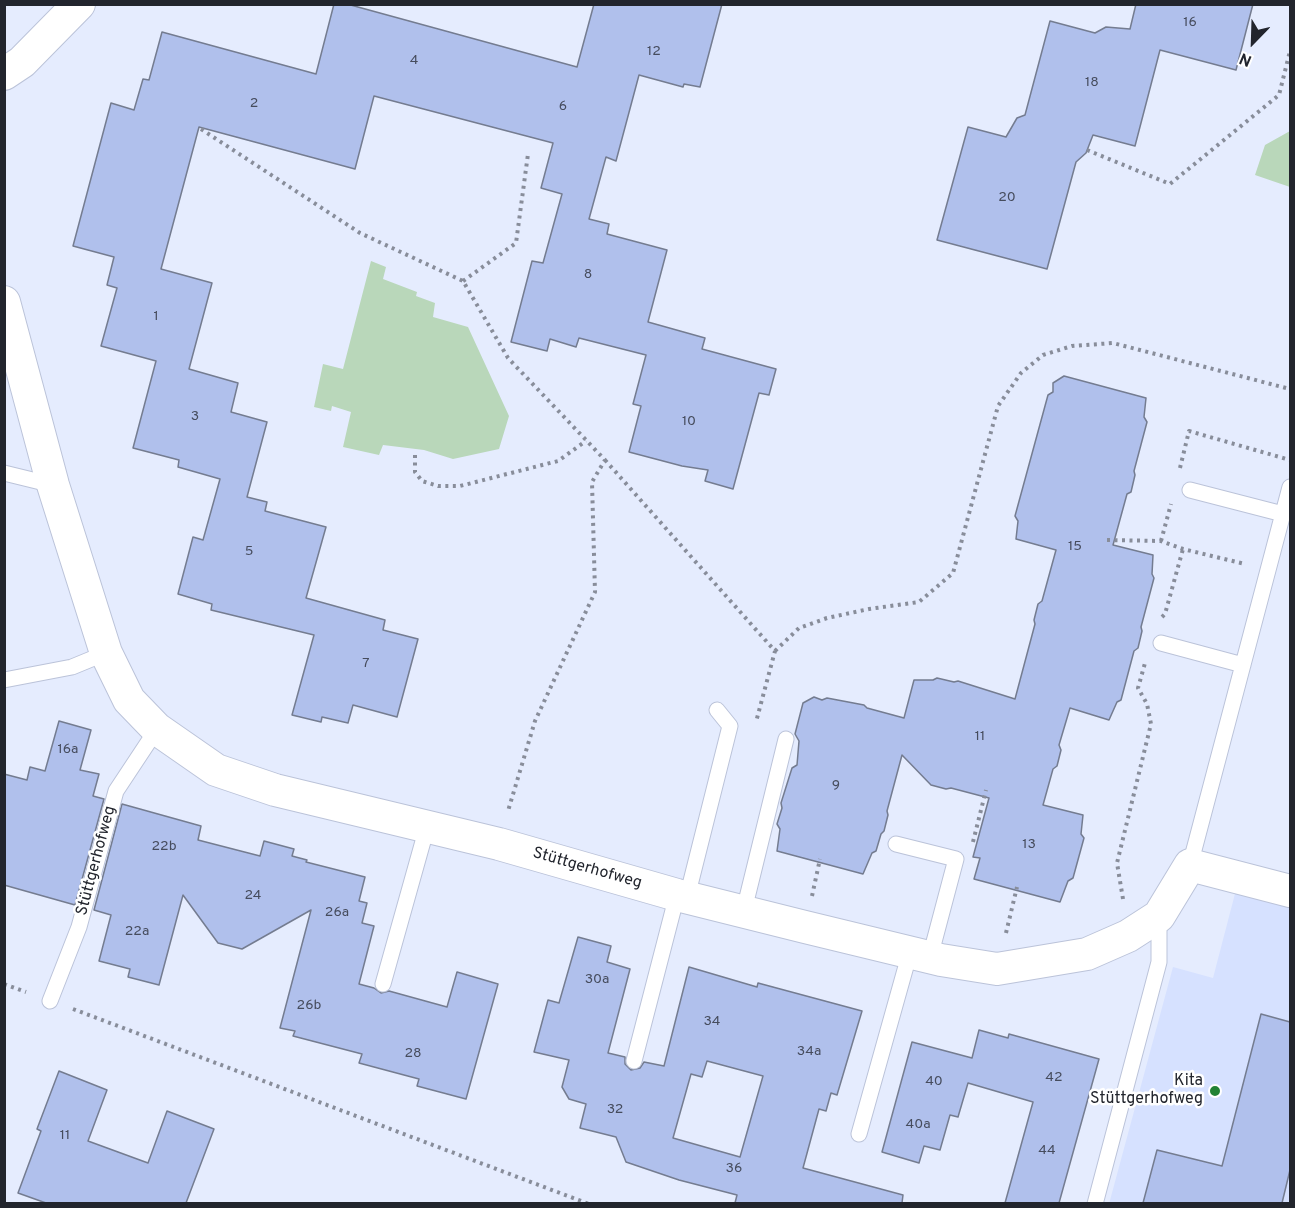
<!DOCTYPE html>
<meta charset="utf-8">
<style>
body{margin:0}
#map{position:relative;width:1295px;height:1208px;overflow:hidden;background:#e5ecfe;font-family:Overpass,sans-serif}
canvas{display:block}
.frame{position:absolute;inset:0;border:6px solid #22252d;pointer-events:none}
.north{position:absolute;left:1223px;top:12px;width:60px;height:60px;-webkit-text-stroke:4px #fff;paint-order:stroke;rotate:203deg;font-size:16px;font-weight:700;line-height:24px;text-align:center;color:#22252d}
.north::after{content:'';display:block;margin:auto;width:21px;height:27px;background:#22252d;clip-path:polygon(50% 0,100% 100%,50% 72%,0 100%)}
</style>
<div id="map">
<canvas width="1295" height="1208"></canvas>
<div class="frame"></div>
<div class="north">N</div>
</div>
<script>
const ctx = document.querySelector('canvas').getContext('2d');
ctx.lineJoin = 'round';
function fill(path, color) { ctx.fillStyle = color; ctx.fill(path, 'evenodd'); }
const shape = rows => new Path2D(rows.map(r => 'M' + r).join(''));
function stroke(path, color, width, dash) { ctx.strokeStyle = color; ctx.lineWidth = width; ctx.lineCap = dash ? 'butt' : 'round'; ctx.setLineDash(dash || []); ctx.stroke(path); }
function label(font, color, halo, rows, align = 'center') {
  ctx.font = font + ' Overpass,sans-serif'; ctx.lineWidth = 5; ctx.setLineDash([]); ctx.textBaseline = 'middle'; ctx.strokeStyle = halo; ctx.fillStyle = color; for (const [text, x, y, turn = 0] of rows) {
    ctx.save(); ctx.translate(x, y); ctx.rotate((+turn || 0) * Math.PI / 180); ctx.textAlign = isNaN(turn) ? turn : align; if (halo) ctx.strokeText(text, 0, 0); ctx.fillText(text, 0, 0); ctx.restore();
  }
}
const built = shape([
 [1237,886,1290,901,1290,1203,1109,1204,1173,967,1213,978]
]);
const green = shape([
 [1290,131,1290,187,1255,175,1265,145],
 [371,261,386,267,383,279,417,292,416,296,435,303,433,317,468,327,509,416,499,449,453,459,424,450,383,445,379,455,343,447,351,412,332,406,331,411,314,407,323,364,343,369]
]);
const building = shape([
 [334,4,347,4,577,67,594,4,722,4,700,87,684,84,683,87,639,75,616,161,606,157,589,219,609,224,607,234,667,250,648,322,705,338,702,349,776,369,769,395,759,393,733,489,705,481,708,470,682,466,629,452,641,406,633,404,646,355,579,338,576,347,550,339,547,351,511,342,532,261,543,263,562,194,541,188,553,143,374,96,355,169,199,127,161,269,212,283,189,369,238,383,231,412,267,422,247,497,267,502,265,511,326,527,306,598,385,620,383,630,418,639,397,717,353,705,348,723,322,717,321,722,292,715,314,635,211,610,212,604,178,594,193,537,203,540,220,479,178,467,179,460,133,448,156,361,101,346,117,288,107,285,114,257,73,246,111,103,134,110,143,79,149,80,162,32,316,74,334,4],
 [1136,4,1253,4,1236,70,1160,50,1135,146,1093,135,1086,153,1076,162,1047,269,937,240,968,127,1006,137,1017,118,1025,115,1050,21,1095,33,1106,27,1130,29,1136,4],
 [1064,376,1146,398,1144,417,1147,422,1134,471,1135,475,1131,492,1127,494,1113,545,1153,555,1152,574,1154,578,1141,627,1142,631,1138,648,1134,651,1121,700,1117,702,1109,720,1070,708,1059,745,1061,750,1057,766,1053,769,1043,805,1083,815,1081,834,1084,838,1073,878,1068,881,1060,902,974,879,980,858,973,857,989,798,951,788,946,789,931,785,902,755,887,811,888,815,884,831,881,834,876,851,872,853,863,874,777,851,780,829,777,824,782,808,781,803,792,768,797,765,799,741,795,734,803,703,814,697,822,700,827,698,864,705,867,708,904,718,914,680,933,680,937,678,954,682,958,681,1015,699,1035,624,1034,620,1038,604,1042,601,1056,550,1016,539,1018,521,1015,516,1048,395,1053,392,1053,383,1064,376],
 [59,721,91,730,80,770,99,774,93,796,104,799,75,905,4,885,4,774,27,780,30,767,45,771,59,721],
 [122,804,201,826,198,840,260,856,264,841,294,849,292,856,307,860,306,862,365,877,359,901,367,903,362,923,374,926,359,984,374,988,381,993,389,991,447,1007,457,972,498,984,466,1099,417,1086,419,1079,359,1063,362,1054,293,1036,295,1031,280,1028,311,910,242,949,218,943,183,895,159,985,128,977,130,969,99,961,111,915,94,910,122,804],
 [578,937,611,946,607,962,630,969,608,1053,625,1057,625,1064,631,1070,640,1068,644,1062,664,1066,689,967,757,987,758,983,862,1011,837,1095,831,1093,826,1111,819,1109,803,1168,903,1195,902,1203,735,1203,737,1195,679,1180,626,1162,616,1137,580,1128,586,1104,569,1099,562,1087,569,1060,534,1052,548,1000,559,1003,578,937],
 [707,1061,763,1076,740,1157,673,1138,691,1074,702,1077,707,1061],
 [1261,1014,1290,1022,1290,1170,1282,1203,1143,1203,1157,1150,1222,1166,1261,1014],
 [979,1030,1008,1038,1009,1034,1099,1059,1059,1203,1005,1203,1033,1102,968,1083,958,1117,950,1115,940,1150,924,1146,919,1163,882,1152,912,1042,972,1058,979,1030],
 [59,1071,107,1090,88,1141,148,1163,167,1111,214,1129,186,1203,46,1203,18,1193,41,1131,37,1129,59,1071]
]);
const path = shape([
 [201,129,360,233,463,281,508,358,605,460,592,482,595,592,535,721,508,811],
 [1087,150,1170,184,1279,95,1290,51],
 [463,281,516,243,528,154],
 [415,455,415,472,422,481,438,486,460,486,558,461,586,441],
 [605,460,775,651,756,722],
 [1180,468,1189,431,1290,460],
 [1107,540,1161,541,1183,549,1245,564],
 [1161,541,1171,504],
 [1162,617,1165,614,1183,549],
 [775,651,799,628,827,618,869,609,919,602,953,573,998,406,1021,373,1043,355,1072,346,1113,343,1290,389],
 [973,842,986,790],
 [812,896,820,859],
 [1123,899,1117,863,1151,724,1147,704,1138,688,1145,663],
 [1006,933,1017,887],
 [4,984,26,992],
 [73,1009,589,1204]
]);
const lane = shape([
 [4,473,53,485],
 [1190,490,1283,514],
 [1161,643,1243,665],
 [4,680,72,667,106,653],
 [896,844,956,859,930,957],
 [1190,865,1290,487],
 [687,897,730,726,717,710],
 [744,910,786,739],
 [383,984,427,827],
 [50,1001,79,927,116,791,157,729],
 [634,1061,677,895],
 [859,1134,910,952],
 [1095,1204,1159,962,1159,916]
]);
const street = shape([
 [4,74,22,62,79,4],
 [4,302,53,485,106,653,129,700,157,729,216,770,275,790,499,844,677,895,805,927,941,960,997,969,1087,954,1128,936,1159,916,1190,865,1290,891]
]);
const markers = [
 [1215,1091,6,"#228234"]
];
const numberNames = [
 ["16",1190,23],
 ["12",654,52],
 ["4",414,61],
 ["18",1092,83],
 ["2",254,104],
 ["6",563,107],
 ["20",1007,198],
 ["8",588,275],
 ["1",156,317],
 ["3",195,417],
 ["10",689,422],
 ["15",1075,547],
 ["5",249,552],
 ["7",366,664],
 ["11",980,737],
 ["16a",68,750],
 ["9",836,786],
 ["13",1029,845],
 ["22b",164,847],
 ["24",253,896],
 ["26a",337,913],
 ["22a",137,932],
 ["30a",597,980],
 ["26b",309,1006],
 ["34",712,1022],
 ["34a",809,1052],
 ["28",413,1054],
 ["42",1054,1078],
 ["40",934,1082],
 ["32",615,1110],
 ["40a",918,1125],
 ["11",65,1136],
 ["44",1047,1151],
 ["36",734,1169]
];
const streetNames = [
 ["Stüttgerhofweg",97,861,-75],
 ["Stüttgerhofweg",587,869,16]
];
const poiNames = [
 ["Kita",1203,1082],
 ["Stüttgerhofweg",1203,1100]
];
fill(built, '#d6e1ff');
fill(green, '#b9d7ba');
fill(building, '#b0c0ec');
stroke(building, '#747c90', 1.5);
stroke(lane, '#bbc3d9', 17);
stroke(street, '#bbc3d9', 34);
stroke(path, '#888d9a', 4, [3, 4.5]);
stroke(lane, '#fff', 15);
stroke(street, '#fff', 32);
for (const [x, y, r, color] of markers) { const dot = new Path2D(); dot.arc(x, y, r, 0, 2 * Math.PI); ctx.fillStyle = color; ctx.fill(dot); stroke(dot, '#fff', 2); }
label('14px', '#464c5d', null, numberNames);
label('16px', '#22252d', '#fff', streetNames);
label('16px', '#22252d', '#fff', poiNames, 'right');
</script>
